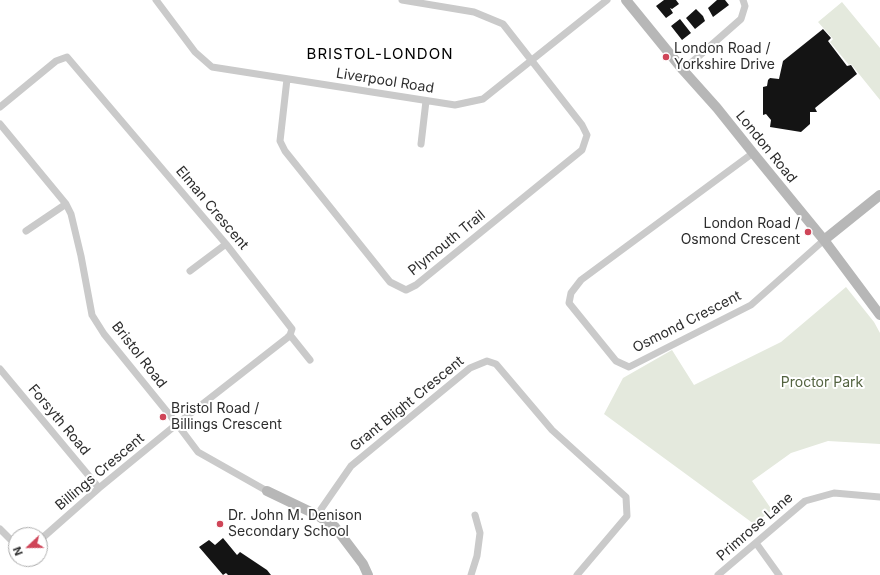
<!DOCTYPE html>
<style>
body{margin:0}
#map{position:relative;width:880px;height:575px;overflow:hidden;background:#fff;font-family:Inter,sans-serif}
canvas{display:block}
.north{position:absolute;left:8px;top:527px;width:40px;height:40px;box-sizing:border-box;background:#fff;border:1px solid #ababab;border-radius:50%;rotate:248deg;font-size:11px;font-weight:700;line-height:16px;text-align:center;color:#2d2d2d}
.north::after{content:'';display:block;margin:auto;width:14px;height:18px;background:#cf4558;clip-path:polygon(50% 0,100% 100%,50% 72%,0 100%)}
</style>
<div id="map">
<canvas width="880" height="575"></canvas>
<div class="north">N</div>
</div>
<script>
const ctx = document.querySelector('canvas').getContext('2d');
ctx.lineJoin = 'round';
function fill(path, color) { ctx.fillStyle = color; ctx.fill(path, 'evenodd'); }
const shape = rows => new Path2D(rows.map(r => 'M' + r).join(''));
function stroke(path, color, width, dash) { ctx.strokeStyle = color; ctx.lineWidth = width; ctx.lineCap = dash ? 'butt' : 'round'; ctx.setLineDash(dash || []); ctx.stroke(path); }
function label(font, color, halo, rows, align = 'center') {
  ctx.font = font + ' Inter,sans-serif'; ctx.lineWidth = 4; ctx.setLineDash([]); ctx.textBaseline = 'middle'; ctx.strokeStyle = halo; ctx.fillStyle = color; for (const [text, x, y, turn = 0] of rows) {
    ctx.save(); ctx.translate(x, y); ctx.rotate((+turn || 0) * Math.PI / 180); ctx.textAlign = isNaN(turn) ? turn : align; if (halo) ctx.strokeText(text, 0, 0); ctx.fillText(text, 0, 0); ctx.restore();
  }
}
const green = shape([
 [842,2,880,48,880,100,851,64,849,65,830,42,833,39,818,22],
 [846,287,874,322,880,333,880,444,828,441,791,453,752,481,772,510,754,524,604,414,623,378,672,350,694,385,781,342]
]);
const building = shape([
 [664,0,676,0,679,4,672,9,670,8,673,13,666,18,656,6],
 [717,0,725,0,729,5,713,17,708,8],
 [696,9,703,16,705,21,695,29,686,18],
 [680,19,691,33,682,40,671,26],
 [823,29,831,38,828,41,847,66,851,65,857,74,815,108,817,112,810,112,810,124,801,132,770,127,771,120,766,114,763,115,763,87,767,86,768,80,770,78,779,79,783,61],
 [223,538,237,555,240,552,267,570,271,575,228,575,226,573,223,575,199,547,209,540,215,545]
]);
const street = shape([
 [156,0,195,52,212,67,455,105,483,99,607,0],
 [683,70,741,19,745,6,743,0],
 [287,79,280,141,285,151,390,282,406,290,416,285,582,150,587,135,582,125,503,24,474,12,402,0],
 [0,107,56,61,67,57,226,244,292,329,290,335,287,338,177,424,99,488,40,540],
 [0,124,66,204,71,214,81,256,92,315,104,334,177,424,198,452,267,491],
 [421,144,426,101],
 [753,153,581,280,571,293,569,303,616,361,629,367,751,305,824,240],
 [26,231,66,204],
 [190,271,226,244],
 [290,335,310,360],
 [0,369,99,488],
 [317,515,351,466,470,368,487,361,496,364,552,430,626,497,627,516,577,575],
 [0,529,12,541,16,541],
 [756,543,779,575],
 [471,575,477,556,480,533,475,515],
 [718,575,805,501,834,493,880,497]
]);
const secondary = shape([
 [626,0,683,70,717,108,753,153,824,240,880,315],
 [824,240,880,195],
 [267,491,317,515,335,527,363,564,368,575]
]);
const markers = [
 [666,57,4,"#cf4558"],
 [808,232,4,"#cf4558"],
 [163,417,4,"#cf4558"],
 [220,524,4,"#cf4558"]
];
const poiNames = [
 ["London Road /",674,49],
 ["Yorkshire Drive",674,65],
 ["London Road /",800,224,"right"],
 ["Osmond Crescent",800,240,"right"],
 ["Bristol Road /",171,409],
 ["Billings Crescent",171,425],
 ["Dr. John M. Denison",228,516],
 ["Secondary School",228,532]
];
const streetNames = [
 ["Liverpool Road",385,81,9],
 ["London Road",766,147,51],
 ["Elman Crescent",212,208,50],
 ["Plymouth Trail",447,243,-39],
 ["Osmond Crescent",687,322,-27],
 ["Bristol Road",139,355,52],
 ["Grant Blight Crescent",407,404,-39],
 ["Forsyth Road",59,420,50],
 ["Billings Crescent",100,472,-40],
 ["Primrose Lane",755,527,-41]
];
const parkNames = [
 ["Proctor Park",822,383]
];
const neighbourhoodNames = [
 ["BRISTOL-LONDON",380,54]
];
fill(green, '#e4e9dd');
fill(building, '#141414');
stroke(street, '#cacaca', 7);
stroke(secondary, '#b7b7b7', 10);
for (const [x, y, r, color] of markers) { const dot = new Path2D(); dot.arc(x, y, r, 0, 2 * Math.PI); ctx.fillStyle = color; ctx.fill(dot); stroke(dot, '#fff', 1.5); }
label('14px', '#2d2d2d', '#fff', poiNames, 'left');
label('14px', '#2d2d2d', '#fff', streetNames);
label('14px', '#536340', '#fff', parkNames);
ctx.letterSpacing = '1px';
label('15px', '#000', '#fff', neighbourhoodNames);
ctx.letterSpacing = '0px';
</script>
